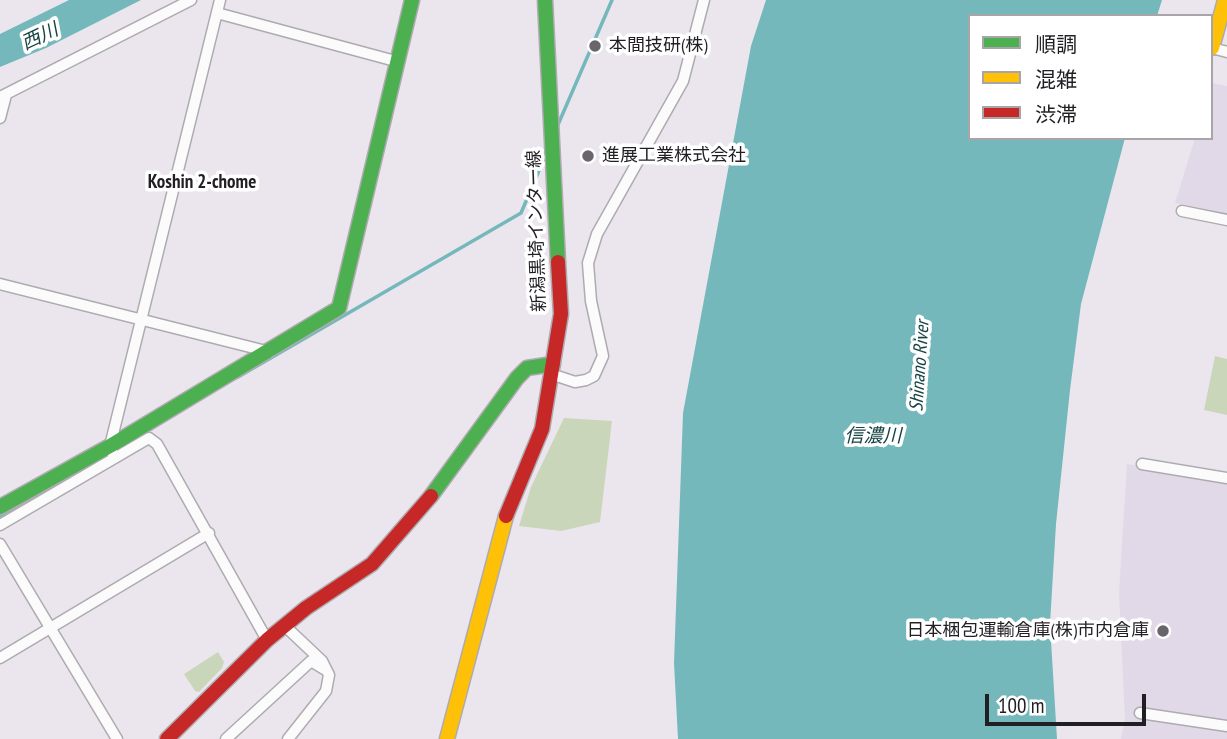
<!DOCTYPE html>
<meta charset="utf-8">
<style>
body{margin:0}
#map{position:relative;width:1227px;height:739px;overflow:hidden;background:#ebe6ee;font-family:"PT Sans Narrow","Noto Sans JP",sans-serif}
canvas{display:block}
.legend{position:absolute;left:968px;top:14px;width:245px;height:126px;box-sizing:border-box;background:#fff;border:2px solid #a7a5a7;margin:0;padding:9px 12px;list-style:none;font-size:21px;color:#221f24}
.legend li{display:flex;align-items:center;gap:14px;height:35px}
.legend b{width:35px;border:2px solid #a7a5a7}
.scale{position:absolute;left:985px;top:694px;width:161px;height:32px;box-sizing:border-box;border:4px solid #221f24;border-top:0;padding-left:9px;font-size:21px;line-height:24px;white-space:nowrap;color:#221f24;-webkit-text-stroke:5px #fff;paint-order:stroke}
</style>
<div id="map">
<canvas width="1227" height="739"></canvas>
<ul class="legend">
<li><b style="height:9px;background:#4caf50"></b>順調</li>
<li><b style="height:9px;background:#ffc107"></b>混雑</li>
<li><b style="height:9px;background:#c62828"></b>渋滞</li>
</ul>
<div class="scale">100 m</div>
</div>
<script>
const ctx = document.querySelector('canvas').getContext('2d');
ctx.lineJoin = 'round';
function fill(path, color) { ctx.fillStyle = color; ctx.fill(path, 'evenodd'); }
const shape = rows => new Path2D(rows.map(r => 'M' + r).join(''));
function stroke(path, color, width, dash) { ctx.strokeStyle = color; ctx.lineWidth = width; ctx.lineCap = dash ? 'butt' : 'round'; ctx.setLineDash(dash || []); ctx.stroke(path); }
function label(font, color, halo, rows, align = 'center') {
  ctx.font = font + ' "PT Sans Narrow","Noto Sans JP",sans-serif'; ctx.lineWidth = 7; ctx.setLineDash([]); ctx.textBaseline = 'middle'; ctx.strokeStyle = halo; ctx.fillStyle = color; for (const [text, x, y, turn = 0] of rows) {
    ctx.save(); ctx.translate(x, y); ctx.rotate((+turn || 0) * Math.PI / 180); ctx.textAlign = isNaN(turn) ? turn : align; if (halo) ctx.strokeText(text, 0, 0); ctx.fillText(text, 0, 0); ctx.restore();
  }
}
const built = shape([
 [1212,83,1227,86,1227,213,1175,203,1195,138,1211,138],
 [1127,464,1227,482,1227,739,1121,739,1125,719,1119,593]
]);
const green = shape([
 [1215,356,1227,359,1227,415,1204,410],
 [564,418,612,421,600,522,561,531,519,526,531,487],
 [218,652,224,662,222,668,199,692,195,691,184,674]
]);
const water = shape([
 [69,0,141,0,46,48,0,67,0,34],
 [766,0,1162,0,1157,16,970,16,970,138,1125,138,1081,304,1070,390,1056,524,1050,624,1057,739,678,739,674,663,683,413,751,46]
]);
const stream = shape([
 [557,127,612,0],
 [238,377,521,213,546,154],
 [0,516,28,499]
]);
const street = shape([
 [217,13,399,62],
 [1212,48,1227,52],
 [0,97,191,0],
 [0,118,6,95],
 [1182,211,1227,220],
 [0,284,270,352],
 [551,374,575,382,586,380,594,376,603,356,591,301,588,263,597,234,683,81,704,0],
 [114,457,110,446,220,0],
 [1142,464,1227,478],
 [0,525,149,438,157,444,267,640],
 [0,544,117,739],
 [286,627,322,661,329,675,326,691,288,739],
 [0,658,209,533],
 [1140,713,1227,726],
 [226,739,311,661,324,669]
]);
const fast = shape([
 [545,0,558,262],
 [431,496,517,378,527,368,553,364],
 [0,507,110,446,339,308,412,0]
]);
const slow = shape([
 [1212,48,1225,0],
 [447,739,506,516]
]);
const jam = shape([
 [506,516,542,429,561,314,558,262],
 [167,739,267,640,306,608,372,564,431,496]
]);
const markers = [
 [595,46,7,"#68656b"],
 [588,156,7,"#68656b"],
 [1163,631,7,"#68656b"]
];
const poiNames = [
 ["本間技研(株)",609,46],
 ["進展工業株式会社",602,156],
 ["日本梱包運輸倉庫(株)市内倉庫",1149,631,"right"]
];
const streetNames = [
 ["新潟黒埼インター線",537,231,-92]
];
const waterNames = [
 ["西川",40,37,-25],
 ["Shinano River",920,366,-86],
 ["信濃川",873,437]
];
const neighbourhoodNames = [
 ["Koshin 2-chome",202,183]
];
fill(built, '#e2d9e8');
fill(green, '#cad6b9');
fill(water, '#75b8bb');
stroke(stream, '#75b8bb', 3.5);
stroke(street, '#aeabb0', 13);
stroke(fast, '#aeabb0', 17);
stroke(slow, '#aeabb0', 17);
stroke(jam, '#aeabb0', 17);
stroke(street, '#fcfbfc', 10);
stroke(fast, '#4caf50', 14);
stroke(slow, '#ffc107', 14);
stroke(jam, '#c62828', 14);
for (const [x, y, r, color] of markers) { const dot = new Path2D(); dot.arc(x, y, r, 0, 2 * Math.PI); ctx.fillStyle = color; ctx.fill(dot); stroke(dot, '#fff', 2.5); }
label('18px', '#221f24', '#fff', poiNames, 'left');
label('18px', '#221f24', '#fff', streetNames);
label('italic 19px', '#174344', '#fff', waterNames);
label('bold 19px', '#221f24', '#fff', neighbourhoodNames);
</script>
